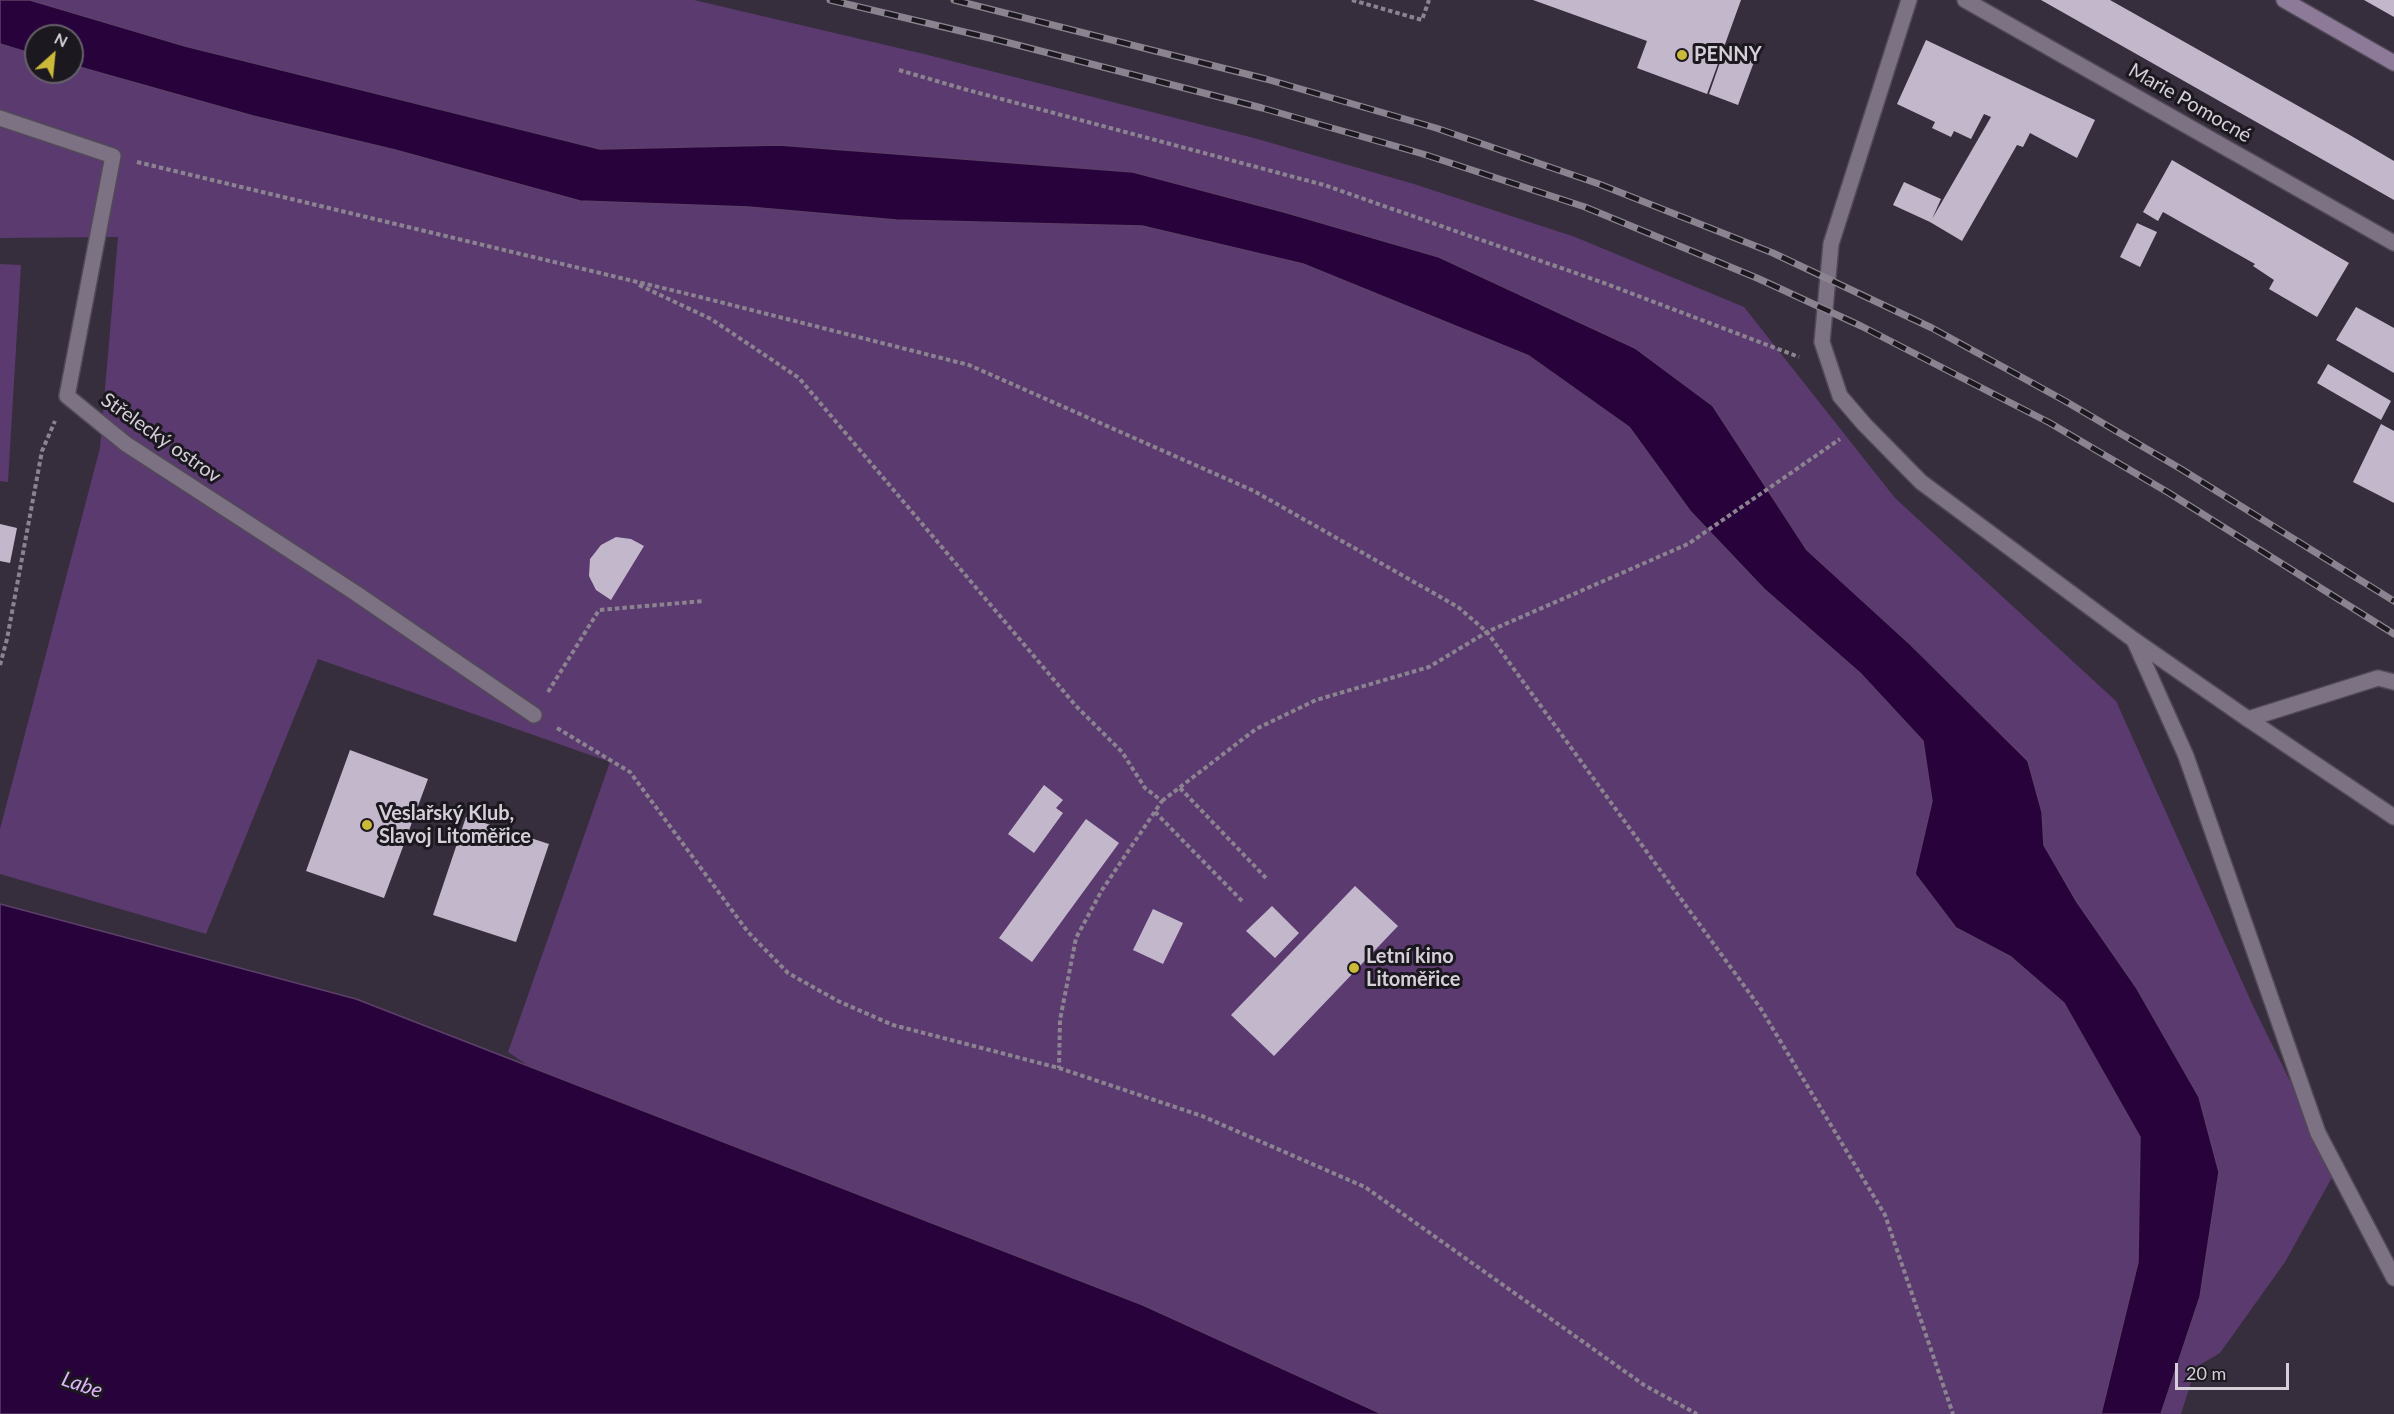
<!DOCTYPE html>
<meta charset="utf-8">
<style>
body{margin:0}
#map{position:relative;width:2394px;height:1414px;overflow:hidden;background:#372e3d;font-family:Lato,sans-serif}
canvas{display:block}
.north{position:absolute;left:24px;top:24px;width:60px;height:60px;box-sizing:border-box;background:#1c181f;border:2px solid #666169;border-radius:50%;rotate:27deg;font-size:16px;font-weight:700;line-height:24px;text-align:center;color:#d5cfd9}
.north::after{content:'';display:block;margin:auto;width:21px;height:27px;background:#cbba39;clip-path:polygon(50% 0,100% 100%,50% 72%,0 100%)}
.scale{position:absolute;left:2175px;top:1363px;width:114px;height:27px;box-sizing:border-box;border:3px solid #d5cfd9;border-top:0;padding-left:8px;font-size:18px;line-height:21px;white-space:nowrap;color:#d5cfd9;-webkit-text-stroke:4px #1c181f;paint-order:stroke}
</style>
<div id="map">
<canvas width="2394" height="1414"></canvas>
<div class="north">N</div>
<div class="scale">20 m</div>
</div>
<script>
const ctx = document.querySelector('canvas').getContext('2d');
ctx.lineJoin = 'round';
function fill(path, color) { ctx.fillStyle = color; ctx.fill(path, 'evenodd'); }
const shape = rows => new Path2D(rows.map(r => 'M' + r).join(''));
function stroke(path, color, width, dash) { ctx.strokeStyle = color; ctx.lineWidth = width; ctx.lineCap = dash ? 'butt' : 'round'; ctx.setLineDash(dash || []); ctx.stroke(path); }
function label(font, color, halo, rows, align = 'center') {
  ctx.font = font + ' Lato,sans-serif'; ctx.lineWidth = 6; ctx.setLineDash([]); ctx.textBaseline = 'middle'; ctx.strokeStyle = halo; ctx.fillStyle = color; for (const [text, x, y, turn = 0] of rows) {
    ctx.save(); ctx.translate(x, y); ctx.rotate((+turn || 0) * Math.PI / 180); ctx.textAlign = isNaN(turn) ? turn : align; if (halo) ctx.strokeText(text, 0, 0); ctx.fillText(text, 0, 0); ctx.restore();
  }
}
const green = shape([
 [30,0,694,0,924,54,1254,138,1414,184,1575,237,1744,307,1895,498,2116,701,2254,1008,2335,1172,2285,1262,2220,1353,2196,1367,2181,1414,2161,1414,2200,1297,2077,902,2044,845,2042,812,2028,761,1912,645,1807,550,1713,406,1635,348,1439,257,1284,212,1133,172,779,145,600,149,185,46],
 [0,44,36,55,36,72,72,72,72,65,253,116,395,150,748,207,896,220,1142,226,1303,264,1528,356,1629,427,1690,511,1764,589,1860,673,1923,741,1932,801,1915,874,1956,928,2011,957,2064,1003,2140,1137,2138,1262,2101,1414,1382,1414,1143,1305,532,1068,508,1052,610,762,318,659,206,934,0,874,0,829,100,448,118,237,0,238],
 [0,264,21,265,8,482,0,481]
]);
const water = shape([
 [0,0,30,0,185,46,600,149,779,145,1133,172,1284,212,1439,257,1635,348,1713,406,1807,550,1911,645,2028,761,2042,812,2044,845,2077,902,2136,987,2199,1097,2219,1172,2200,1297,2161,1414,2101,1414,2138,1262,2140,1137,2064,1003,2011,957,1956,928,1915,874,1932,801,1923,741,1860,673,1764,589,1690,511,1629,427,1529,356,1303,264,1142,226,896,220,748,207,580,201,395,150,253,116,72,65,72,36,36,36,36,55,0,44,0,0],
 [0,904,356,999,1143,1305,1382,1414,0,1414,0,904]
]);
const building = shape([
 [1533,0,1741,0,1707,94,1637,68,1647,41],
 [2041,0,2110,0,2348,134,2394,161,2394,200],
 [2364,0,2394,0,2394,17],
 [1926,40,2095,120,2077,158,2030,133,2023,147,2017,145,1962,241,1930,222,1893,205,1904,182,1941,199,1932,219,1991,117,1984,114,1971,139,1954,131,1951,137,1932,128,1935,122,1897,104],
 [1724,51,1754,62,1738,105,1709,94],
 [2172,160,2349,263,2317,317,2269,289,2274,280,2253,266,2255,264,2163,212,2158,221,2143,212],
 [2137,223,2157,232,2140,267,2120,257],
 [2356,307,2394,328,2394,373,2336,340],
 [2328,364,2391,401,2381,420,2317,383],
 [2381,424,2394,431,2394,503,2353,482],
 [0,524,17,528,10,563,0,561],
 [616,537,631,539,644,546,611,600,596,590,589,576,590,559,601,545],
 [350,750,428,779,384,898,306,871],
 [1044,785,1063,800,1056,808,1063,813,1034,853,1008,834],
 [466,817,549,844,516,942,433,915],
 [1086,819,1119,843,1032,962,999,938],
 [1355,886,1398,926,1274,1056,1231,1015],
 [1272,906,1299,933,1275,958,1246,931],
 [1153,909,1183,923,1163,964,1133,950]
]);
const path = shape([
 [1352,0,1422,20,1429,0],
 [899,70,964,89,1324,185,1604,283,1799,357],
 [137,162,696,296,969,365,1254,491,1458,607,1487,632,1761,1009,1885,1215,1953,1414],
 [639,285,711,319,799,378,1076,706,1122,752,1145,788,1162,801,1102,890,1076,938,1060,1020,1059,1068],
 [0,665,7,639,42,451,55,421],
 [548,692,599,610,704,601],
 [557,728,630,772,748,932,788,973,838,1001,893,1025,1059,1068,1202,1116,1365,1187,1644,1385,1697,1414],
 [1180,788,1266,878],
 [1162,801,1256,729,1316,700,1429,667,1487,632,1688,544,1840,439],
 [1155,812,1243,902]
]);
const service = shape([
 [0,118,113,156,67,396,126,444,354,592,534,715],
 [2134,640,2186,756,2318,1133,2394,1278],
 [2248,719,2394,817],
 [2248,719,2378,678,2394,682]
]);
const minor = shape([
 [1909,0,1831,244,1822,342,1840,396,1864,424,1921,482,2134,640,2248,719],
 [1965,0,2394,243]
]);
const secondary = shape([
 [2284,0,2394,63]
]);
const rail = shape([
 [830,0,994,39,1262,108,1423,154,1585,207,1757,278,1861,326,2050,423,2169,493,2394,634],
 [954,0,1266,79,1436,128,1599,184,1773,253,1932,328,2065,401,2181,469,2394,601]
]);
const markers = [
 [1682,55,6,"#cbba39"],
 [367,825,6,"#cbba39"],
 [1354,968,6,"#cbba39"]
];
const poiNames = [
 ["PENNY",1694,55],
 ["Veslařský Klub,",379,814],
 ["Slavoj Litoměřice",379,837],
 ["Letní kino",1366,957],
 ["Litoměřice",1366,980]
];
const streetNames = [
 ["Marie Pomocné",2190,103,30],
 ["Střelecký ostrov",161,438,35]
];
const waterNames = [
 ["Labe",82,1385,19]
];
fill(green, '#5a3a6f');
fill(water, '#28023b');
stroke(water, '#5c406a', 1.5);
fill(building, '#c3b8cb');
stroke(service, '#514a57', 18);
stroke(minor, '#514a57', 18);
stroke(secondary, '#514a57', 18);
stroke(path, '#8b8490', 4, [4.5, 3]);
stroke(service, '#7d7284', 15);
stroke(minor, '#7d7284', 15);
stroke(secondary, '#8d7a99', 15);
stroke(rail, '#8b8490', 7);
stroke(rail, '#1c181f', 4.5, [14]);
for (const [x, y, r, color] of markers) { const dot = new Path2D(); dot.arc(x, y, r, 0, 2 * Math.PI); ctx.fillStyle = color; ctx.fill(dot); stroke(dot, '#1c181f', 2); }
label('bold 20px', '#d5cfd9', '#1c181f', poiNames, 'left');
label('20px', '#d5cfd9', '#1c181f', streetNames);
label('italic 21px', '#dfb5fb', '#1c181f', waterNames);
</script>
